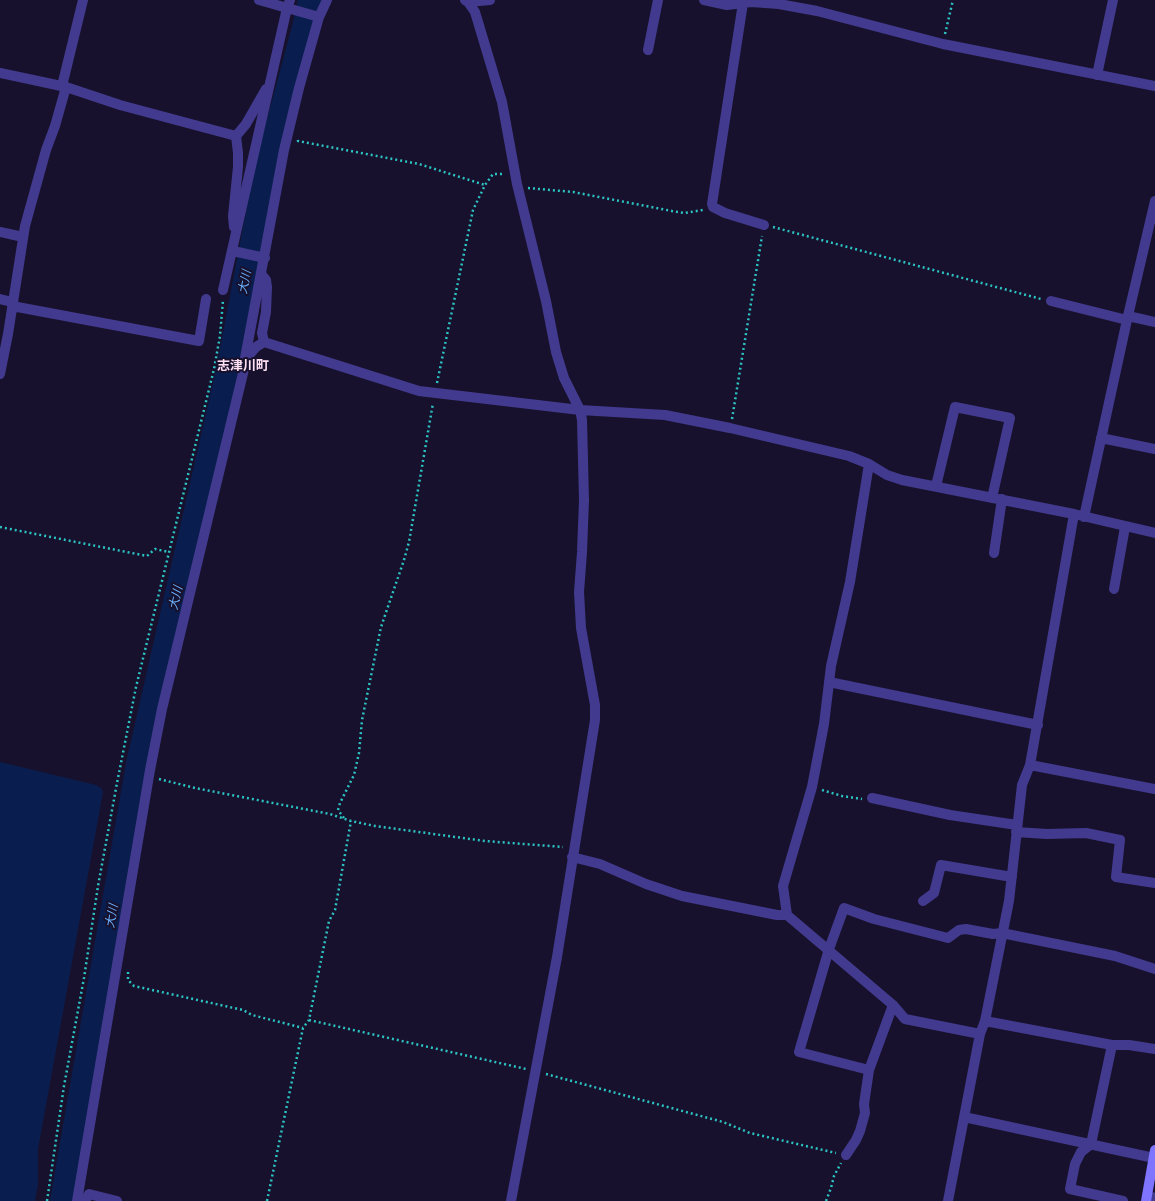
<!DOCTYPE html>
<meta charset="utf-8">
<style>
body{margin:0}
canvas{display:block;background:#17112d}
</style>
<canvas width="1155" height="1201"></canvas>
<script>
const ctx = document.querySelector('canvas').getContext('2d');
ctx.lineJoin = 'round';
function fill(path, color) { ctx.fillStyle = color; ctx.fill(path, 'evenodd'); }
const shape = rows => new Path2D(rows.map(r => 'M' + r).join(''));
function stroke(path, color, width, dash) { ctx.strokeStyle = color; ctx.lineWidth = width; ctx.lineCap = dash ? 'butt' : 'round'; ctx.setLineDash(dash || []); ctx.stroke(path); }
function label(font, color, halo, rows, align = 'center') {
  ctx.font = font + ' Mulish,"Noto Sans JP",sans-serif'; ctx.lineWidth = 4; ctx.setLineDash([]); ctx.textBaseline = 'middle'; ctx.strokeStyle = halo; ctx.fillStyle = color; for (const [text, x, y, turn = 0] of rows) {
    ctx.save(); ctx.translate(x, y); ctx.rotate((+turn || 0) * Math.PI / 180); ctx.textAlign = isNaN(turn) ? turn : align; if (halo) ctx.strokeText(text, 0, 0); ctx.fillText(text, 0, 0); ctx.restore();
  }
}
const water = shape([
 [0,762,96,785,102,789,103,792,38,1149,38,1184,35,1201,0,1201]
]);
const river = shape([
 [62,1201,138,764,228,371,267,165,304,28,310,0]
]);
const path = shape([
 [945,34,953,0],
 [298,140,298,141,419,164,485,185],
 [528,188,573,192,672,211,684,213,703,210],
 [773,227,1041,299],
 [437,383,473,210,485,185,493,174,504,174],
 [732,419,762,236],
 [0,527,147,556,155,549,169,552],
 [159,779,195,788,330,814,351,821,375,826,485,841,563,847],
 [822,790,842,796,862,799],
 [344,818,338,810,340,803,354,775,359,753,362,720,381,627,404,560,409,542,433,403],
 [128,972,128,980,134,986,243,1010,252,1015,303,1028],
 [309,1020,526,1069],
 [546,1074,723,1122,750,1133,836,1153],
 [47,1201,64,1086,84,978,98,886,117,783,136,687,214,369,220,336,223,300],
 [267,1201,303,1028,309,1020,329,921,335,910,351,821],
 [826,1201,831,1188,834,1176,841,1163]
]);
const minor = shape([
 [259,0,319,17],
 [465,0,468,2,475,12,502,102,517,184,546,301,556,352,564,378,580,410,582,420,584,500,582,552,579,592,581,628,595,705,595,720,557,957,511,1201],
 [704,0,727,5,751,2,779,4,817,11,943,44,1155,86],
 [468,2,490,0],
 [743,3,712,204,713,207,725,213,764,225],
 [648,50,658,0],
 [0,73,66,87,120,105,236,136],
 [1097,75,1113,0],
 [62,86,83,0],
 [234,227,233,216,238,167,238,153,236,136,246,124,266,89],
 [0,232,23,237],
 [233,251,265,258],
 [261,274,266,280,267,287,266,312,262,333,264,342,419,391,580,410,665,415,730,428,849,456,869,464,887,475,902,480,1074,514,1155,533],
 [223,290,287,8,290,0],
 [0,299,12,302],
 [1051,301,1127,320],
 [12,306,199,341,206,299],
 [1128,316,1155,322],
 [245,358,284,150,299,88,319,17,327,0],
 [0,374,8,334,25,226,46,150,55,126,66,87],
 [1101,438,1155,449],
 [936,486,955,407,1010,418,992,498],
 [1084,517,1127,320,1155,201],
 [994,553,1002,499],
 [1114,589,1125,527],
 [829,682,1038,725],
 [1030,765,1155,789],
 [872,798,950,815,1017,825],
 [1016,832,1047,834,1086,833,1120,840,1116,877,1155,883],
 [572,857,600,864,646,884,682,896,777,915,787,915,893,1005,905,1019,980,1034],
 [923,901,934,893,941,865,1012,877],
 [787,915,783,886,812,787,824,724,831,666,850,582,869,464],
 [985,1021,1112,1045,1129,1045,1155,1049],
 [1112,1045,1091,1144,1081,1152,1075,1164,1070,1189,1123,1201],
 [869,1070,799,1052,829,949,844,908,874,919,948,938,959,930,966,929,993,934,1002,933,1115,956,1155,969],
 [964,1117,1154,1158],
 [846,1155,856,1140,860,1131,865,1113,864,1104,869,1070,893,1005],
 [1147,1196,1155,1198],
 [77,1201,150,770,162,709,245,365,250,354,256,347,264,342],
 [85,1201,89,1194,117,1201],
 [948,1201,980,1034,985,1021,1009,901,1022,785,1030,765,1074,514]
]);
const secondary = shape([
 [1146,1201,1155,1150]
]);
const waterNames = [
 ["大川",245,282,-79],
 ["大川",176,598,-77],
 ["大川",112,916,-80]
];
const quarterNames = [
 ["志津川町",243,366]
];
fill(water, '#091e4e');
stroke(river, '#091e4e', 24);
stroke(path, '#2cc4c2', 2.5, [2, 3]);
stroke(minor, '#423a8e', 10);
stroke(secondary, '#7f74ff', 10);
label('italic 12px', '#6bb3ff', '#17112d', waterNames);
label('bold 13px', '#ffdff2', '#17112d', quarterNames);
</script>
